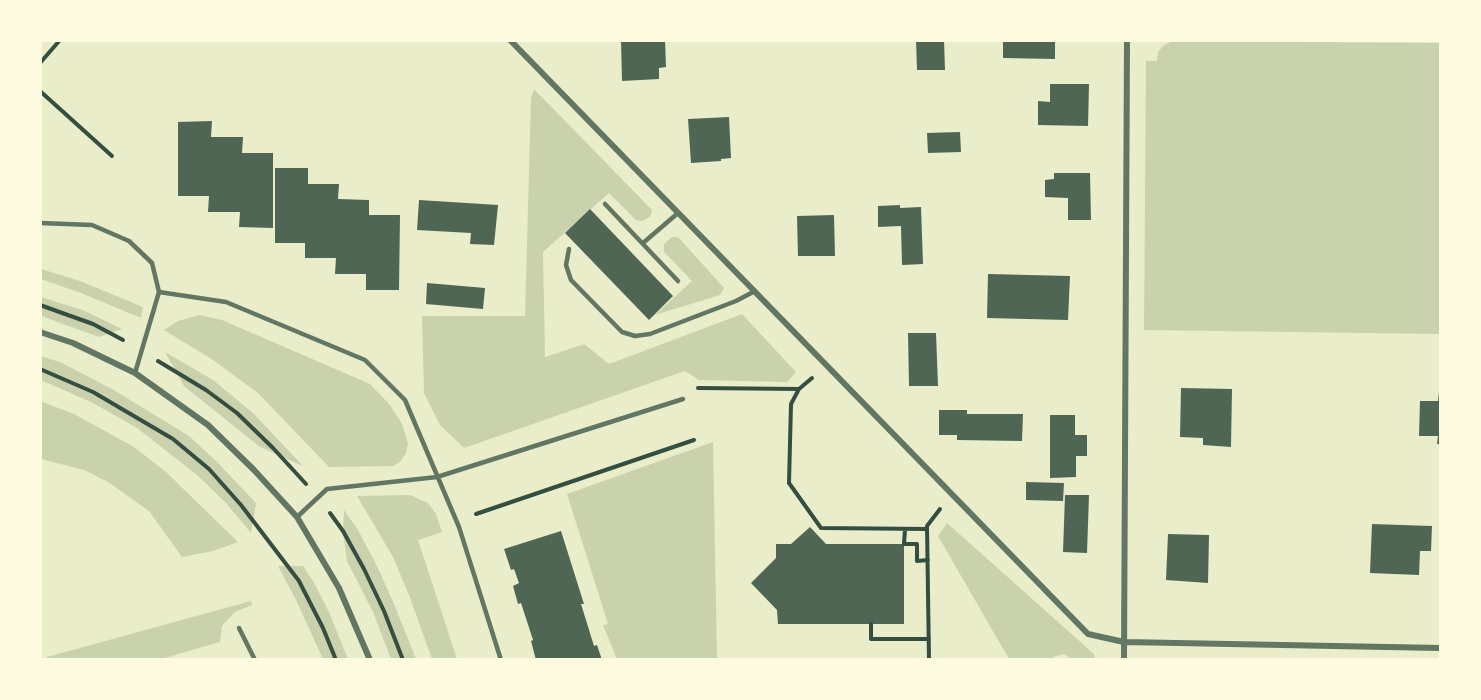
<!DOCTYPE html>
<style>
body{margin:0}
#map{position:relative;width:1481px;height:700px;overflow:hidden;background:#e9edc9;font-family:"Titillium Web",sans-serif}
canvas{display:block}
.frame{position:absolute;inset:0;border:42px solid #fefae0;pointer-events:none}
</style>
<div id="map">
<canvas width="1481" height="700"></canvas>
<div class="frame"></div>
</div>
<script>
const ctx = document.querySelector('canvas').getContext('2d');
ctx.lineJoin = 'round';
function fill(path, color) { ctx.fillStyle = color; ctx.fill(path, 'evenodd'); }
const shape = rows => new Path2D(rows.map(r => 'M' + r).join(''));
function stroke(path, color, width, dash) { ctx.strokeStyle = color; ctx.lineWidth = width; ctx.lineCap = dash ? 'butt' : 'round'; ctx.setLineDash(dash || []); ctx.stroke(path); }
const green = shape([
 [1172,41,1440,43,1440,334,1144,330,1146,61,1157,61,1158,52,1163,46],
 [534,89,652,210,650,217,642,221,636,220,609,193,543,252,545,357,584,344,609,364,742,314,796,372,787,382,699,380,685,371,464,448,440,425,424,393,422,316,525,316,531,98],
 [672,237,678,237,724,288,720,295,655,315,692,281,664,252,664,244],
 [41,269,80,281,143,307,141,318,81,293,41,279],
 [41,297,85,311,122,329,99,337,41,316],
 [200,315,222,320,370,384,390,405,402,424,408,443,406,453,400,462,393,466,329,467,258,393,213,360,164,330,178,321],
 [165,352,213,380,253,413,303,466,260,447,184,386],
 [40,356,60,362,112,389,189,436,216,461,256,503,251,533,225,502,197,475,137,428,93,403,41,380],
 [40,401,74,414,134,447,166,472,238,542,213,551,182,557,149,511,108,482,84,470,41,459],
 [713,442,717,659,617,659,603,625,608,624,567,494],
 [410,495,428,503,436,514,442,532,418,540,457,659,432,659,409,595,393,557,357,496],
 [344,510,358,530,377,566,394,604,416,659,391,659,373,612,347,561,343,531],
 [947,523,1094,654,1095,659,1071,659,1064,654,1053,657,1052,659,1009,659,938,536],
 [278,566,303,566,313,581,329,612,348,659,323,659,296,600],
 [251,601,252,605,235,612,222,626,220,642,161,659,48,660,47,657]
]);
const building = shape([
 [621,40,665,40,666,67,659,68,659,79,622,81],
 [916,40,944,40,945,70,917,70],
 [1003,40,1055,40,1055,59,1003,58],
 [1050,84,1089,84,1088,126,1038,125,1038,101,1050,102],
 [729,117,731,158,721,159,721,161,691,163,688,119],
 [212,121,211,137,243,137,242,153,273,153,273,228,239,227,240,212,208,212,209,196,178,196,178,122],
 [960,132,961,152,928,153,927,133],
 [275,168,308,168,308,184,339,184,338,199,369,200,369,215,400,215,399,290,366,290,366,274,335,274,336,258,305,258,305,243,275,243],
 [1054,173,1090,173,1091,220,1068,220,1068,198,1045,197,1045,180,1054,179],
 [419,200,498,205,494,245,470,244,471,233,417,230],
 [900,205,900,208,921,207,923,264,902,265,901,226,878,227,878,206],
 [590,209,673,296,649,320,565,233],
 [834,215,835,256,798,256,797,216],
 [988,274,1070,276,1068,320,987,318],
 [427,283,485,288,483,309,426,304],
 [908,333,936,333,938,386,909,386],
 [1181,388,1232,389,1231,447,1203,445,1203,438,1180,437],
 [1439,392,1440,392,1440,444,1437,444,1438,436,1419,436,1420,401,1438,401],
 [939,410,967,410,967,414,1023,414,1022,441,957,440,957,435,939,435],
 [1050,415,1075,415,1075,435,1087,435,1087,456,1076,456,1076,477,1050,478],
 [1026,482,1064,483,1063,501,1026,500],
 [1065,495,1089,495,1087,553,1063,552],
 [1372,524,1432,526,1431,551,1420,551,1419,575,1370,573],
 [810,527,826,544,904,544,904,624,778,624,777,610,751,583,776,558,776,544,791,544],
 [561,531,584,604,581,604,594,646,597,645,602,660,536,660,531,641,533,640,521,603,518,604,513,586,519,583,514,569,511,570,504,549],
 [1168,534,1209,535,1208,583,1166,580]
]);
const path = shape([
 [40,63,60,40],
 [40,91,112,156],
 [40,305,93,324,123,340],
 [158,361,206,390,237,413,273,448,306,484],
 [40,369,93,392,173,439,209,469,241,505,299,581,323,628,336,660],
 [698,388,799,389,812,378],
 [799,389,791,404,789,483,821,528,927,529],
 [330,513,343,531,364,569,384,611,403,660],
 [476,514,694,440],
 [905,529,904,544,917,544,917,561,928,560],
 [871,624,871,639,929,639],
 [929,660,927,526,940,509]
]);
const service = shape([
 [605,204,678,281],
 [40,223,92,225,129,241,152,263,159,292,135,373],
 [643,243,678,213],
 [569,249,566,265,571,280,622,332,635,336,650,334,736,301,755,291],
 [159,292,226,302,365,360,405,400,459,527,501,660],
 [297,517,327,489,437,477,683,399],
 [239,628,255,660]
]);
const minor = shape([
 [510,40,1088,634,1124,642,1440,648],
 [40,332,73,343,135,373,208,425,254,470,297,517,339,588,370,660],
 [1124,660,1127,40]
]);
fill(green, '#cad2ad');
fill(building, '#4f6655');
stroke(path, '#344e41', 4);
stroke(service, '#617663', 4.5);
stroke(minor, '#617663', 6);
</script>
